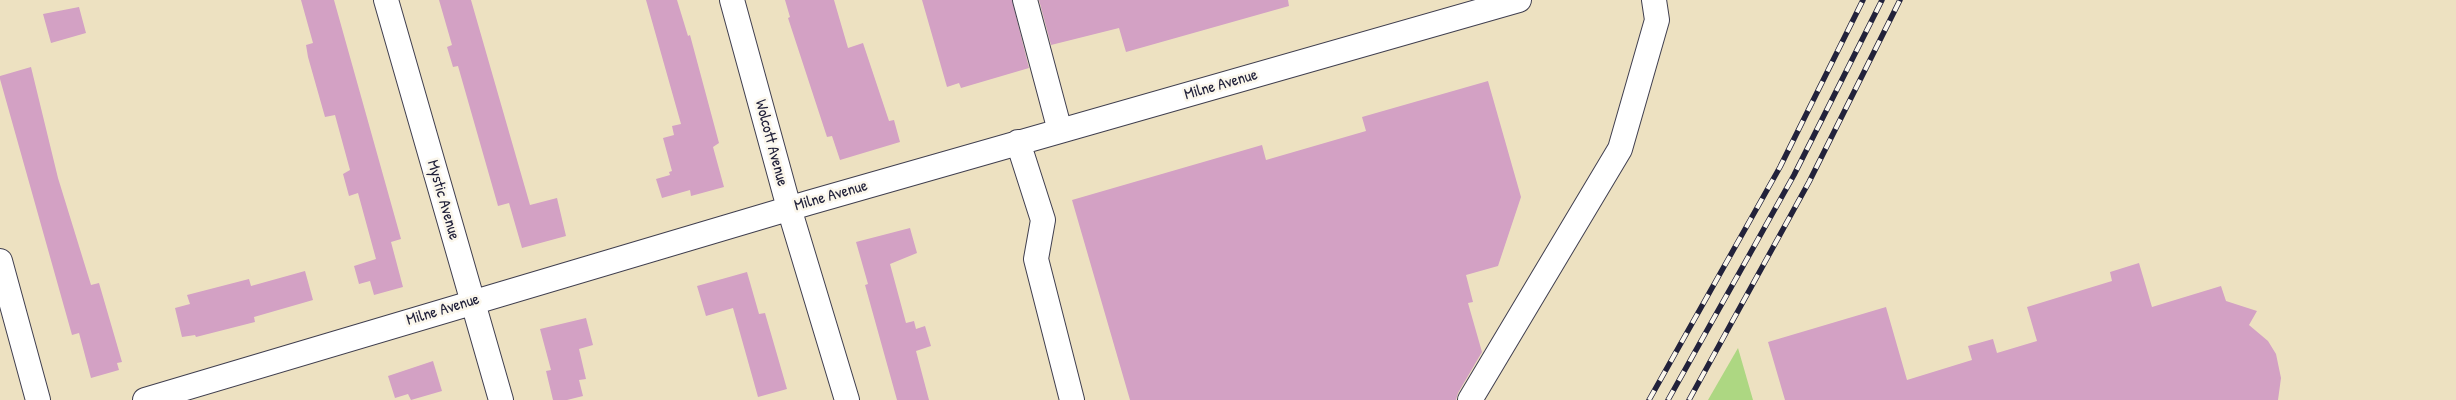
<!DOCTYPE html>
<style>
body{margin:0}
canvas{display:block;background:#ede1c1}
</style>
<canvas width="2456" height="400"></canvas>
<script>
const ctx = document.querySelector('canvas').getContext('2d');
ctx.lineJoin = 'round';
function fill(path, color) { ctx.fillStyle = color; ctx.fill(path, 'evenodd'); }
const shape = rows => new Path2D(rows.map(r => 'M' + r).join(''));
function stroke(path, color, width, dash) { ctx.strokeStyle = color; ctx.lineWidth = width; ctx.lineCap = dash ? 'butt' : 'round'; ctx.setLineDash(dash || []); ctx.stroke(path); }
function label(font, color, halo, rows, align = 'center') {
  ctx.font = font + ' "Patrick Hand",sans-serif'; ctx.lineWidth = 5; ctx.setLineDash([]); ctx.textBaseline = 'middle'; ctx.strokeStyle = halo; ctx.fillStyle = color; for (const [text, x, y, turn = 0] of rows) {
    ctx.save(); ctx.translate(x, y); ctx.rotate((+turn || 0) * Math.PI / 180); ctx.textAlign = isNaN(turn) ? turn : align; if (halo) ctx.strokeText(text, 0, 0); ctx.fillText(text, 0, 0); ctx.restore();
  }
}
const green = shape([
 [1738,348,1753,400,1708,400]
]);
const building = shape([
 [301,0,334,0,401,239,391,242,403,287,374,295,370,281,359,284,354,266,376,259,358,193,349,196,343,174,350,170,335,115,325,117,308,57,306,45,313,43],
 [439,0,471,0,530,205,557,198,566,236,522,248,509,203,498,206,458,66,453,67,447,47,452,45],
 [646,0,677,0,688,36,690,35,719,143,713,147,724,187,691,196,690,190,662,198,656,179,670,175,669,172,672,171,663,138,674,135,672,126,681,124],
 [785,0,834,0,848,48,863,43,889,121,894,120,900,142,840,160,832,136,827,137,788,18,790,17],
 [922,0,1012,0,1029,68,961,88,959,83,947,87],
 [1039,0,1288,0,1289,6,1126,52,1119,28,1051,45],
 [79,7,86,33,51,43,43,14],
 [31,67,58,178,91,285,99,283,122,362,117,363,119,370,91,378,79,333,72,335,0,79,0,76],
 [1488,81,1521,197,1498,266,1466,275,1473,302,1468,303,1482,352,1458,393,1456,400,1130,400,1072,200,1262,145,1266,160,1366,131,1362,117],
 [910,228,917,253,890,264,906,323,914,321,916,329,925,326,931,346,916,351,929,400,897,400,865,285,868,284,856,242],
 [2139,263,2152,307,2221,286,2226,301,2257,311,2249,325,2268,341,2276,354,2281,378,2278,400,1785,400,1768,342,1886,307,1907,380,1972,360,1968,346,1993,339,1997,353,2037,341,2027,307,2112,281,2110,272],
 [305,271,313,300,254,317,255,322,196,337,195,335,182,337,175,308,190,304,187,295,249,279,251,286],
 [747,272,759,314,765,313,787,389,758,397,733,308,706,316,697,286],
 [586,318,593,345,579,349,586,379,579,380,583,396,567,400,553,400,546,371,551,370,540,329],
 [433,361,442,391,411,400,408,394,395,398,388,376]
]);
const minor = shape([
 [386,0,501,400],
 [732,0,789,208,847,400],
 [1025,0,1060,131],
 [1018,142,1043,220,1036,259,1072,400],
 [0,261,38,400],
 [145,400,808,203,1519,0],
 [1470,400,1620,149,1657,20,1654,0]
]);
const rail = shape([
 [1649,400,1780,167,1863,0],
 [1668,400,1794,175,1882,0],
 [1689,400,1809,182,1900,0]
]);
const streetNames = [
 ["Milne Avenue",1221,85,-16],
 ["Wolcott Avenue",771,143,75],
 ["Milne Avenue",831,196,-16],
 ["Mystic Avenue",443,200,74],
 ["Milne Avenue",443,310,-17]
];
fill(green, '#add782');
fill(building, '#d3a1c4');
stroke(minor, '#403f4f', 26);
stroke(minor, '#fff', 24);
stroke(rail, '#22223b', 5.5);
stroke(rail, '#fbf7ec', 4, [11]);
label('16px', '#22223b', '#fbf7ec', streetNames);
</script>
